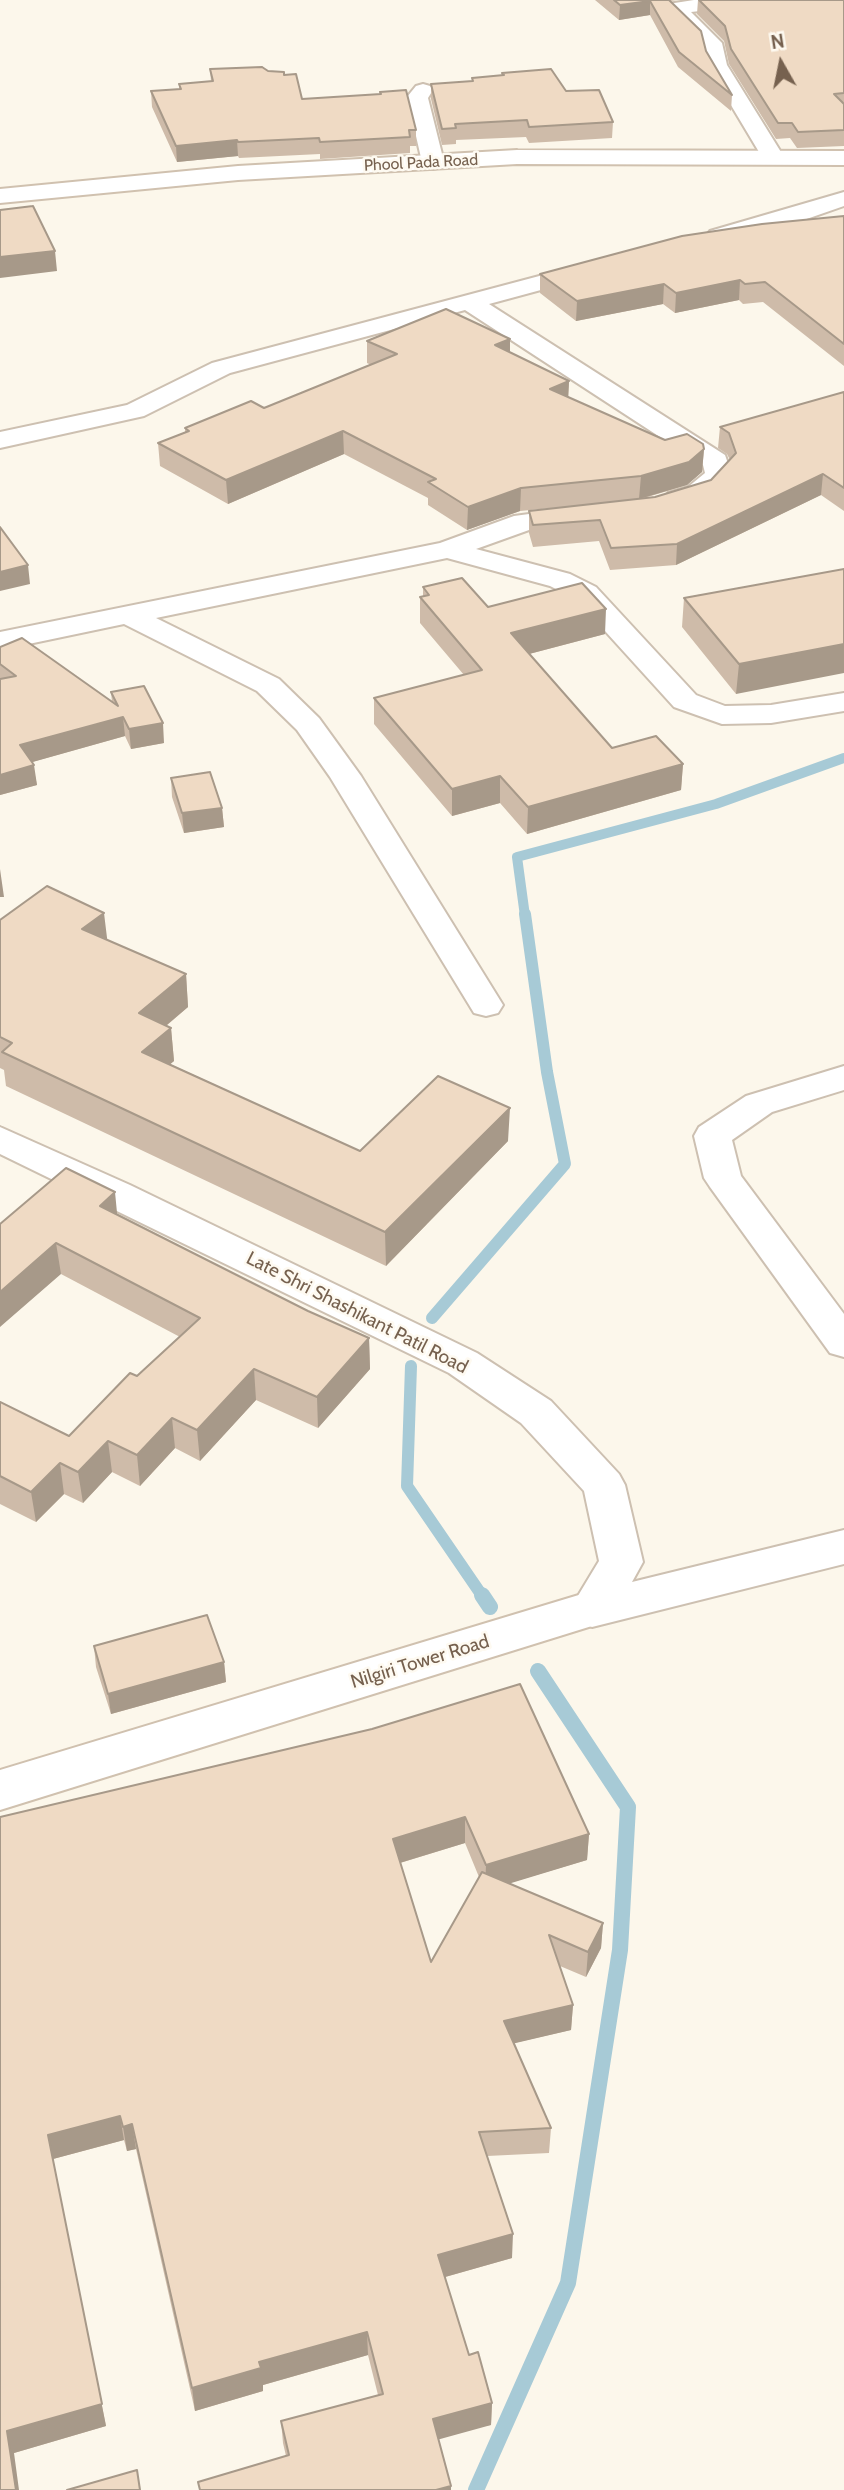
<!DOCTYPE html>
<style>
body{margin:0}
#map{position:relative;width:844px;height:2490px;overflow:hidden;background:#fcf7eb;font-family:Cabin,sans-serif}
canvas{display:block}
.north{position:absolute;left:746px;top:28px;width:70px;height:70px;-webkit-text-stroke:5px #fefaf1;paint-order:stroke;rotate:351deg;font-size:19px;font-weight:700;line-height:28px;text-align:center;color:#76614f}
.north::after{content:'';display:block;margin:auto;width:24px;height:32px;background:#76614f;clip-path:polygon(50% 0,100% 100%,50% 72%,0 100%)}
</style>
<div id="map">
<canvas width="844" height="2490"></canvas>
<div class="north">N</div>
</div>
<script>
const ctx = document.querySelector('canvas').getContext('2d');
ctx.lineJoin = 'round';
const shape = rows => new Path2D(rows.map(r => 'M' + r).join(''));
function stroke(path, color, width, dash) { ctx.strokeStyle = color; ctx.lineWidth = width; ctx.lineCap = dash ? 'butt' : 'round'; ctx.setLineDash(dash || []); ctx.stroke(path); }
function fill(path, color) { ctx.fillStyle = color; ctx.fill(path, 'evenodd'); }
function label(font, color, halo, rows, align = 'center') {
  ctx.font = font + ' Cabin,sans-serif'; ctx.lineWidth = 5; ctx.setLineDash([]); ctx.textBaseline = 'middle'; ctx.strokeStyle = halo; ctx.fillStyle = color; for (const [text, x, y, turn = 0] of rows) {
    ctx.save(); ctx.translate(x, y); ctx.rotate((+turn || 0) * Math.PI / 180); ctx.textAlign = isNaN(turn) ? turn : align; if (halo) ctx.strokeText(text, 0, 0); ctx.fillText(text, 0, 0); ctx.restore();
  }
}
const streamFar2 = shape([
 [525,916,517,857,716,804,844,758]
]);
const streamFar1 = shape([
 [432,1318,565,1164,547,1072,525,914],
 [411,1366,407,1486,483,1597]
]);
const stream = shape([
 [482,1595,490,1607],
 [476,2490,568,2283,620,1950,628,1807,538,1671]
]);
const street = shape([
 [694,0,756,0,746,6,691,12,722,43,727,65,784,157,781,162,765,162,707,65,702,45,665,8,668,4,694,0],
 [423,84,430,86,433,90,428,98,444,162,441,167,433,169,425,167,422,162,407,97,416,86,423,84],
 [844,192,844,206,795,223,718,243,710,241,706,236,710,231,844,192],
 [592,262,600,264,604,269,600,274,489,304,725,455,732,475,708,499,678,507,668,505,664,499,668,493,688,487,705,473,703,465,465,310,230,373,144,416,0,448,0,432,127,405,212,363,592,262],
 [582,507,592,509,596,515,592,521,529,530,476,549,570,574,596,587,696,695,725,706,771,705,844,693,844,711,771,723,722,724,674,707,576,599,550,586,447,558,156,618,279,679,319,718,361,776,503,1005,498,1013,486,1016,474,1013,330,777,297,730,257,691,124,624,0,650,0,632,440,543,514,516,582,507],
 [844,1066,844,1090,772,1112,732,1140,741,1176,844,1314,844,1357,830,1353,710,1187,704,1178,694,1136,699,1127,746,1096,844,1066],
 [0,1127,130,1185,477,1353,551,1401,619,1474,625,1485,643,1562,632,1582,844,1530,844,1564,592,1627,576,1621,570,1609,599,1561,584,1491,521,1423,449,1373,0,1154,0,1127]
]);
const secondary = shape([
 [517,150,844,151,844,165,517,164,238,180,0,203,0,189,238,166,517,150],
 [592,1591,608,1597,614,1609,608,1621,0,1810,0,1770,592,1591]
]);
const wall = shape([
 [595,0,677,0,670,1,706,51,732,95,731,111,678,67,650,15,619,20],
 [698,0,844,0,844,146,797,148,790,138,776,139,729,64,724,41,697,14],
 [210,69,268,71,284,75,302,99,380,95,380,92,416,130,416,146,410,146,410,153,320,159,320,154,239,158,238,156,177,162,152,107,151,91,179,89,179,84,211,81],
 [502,73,566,91,613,122,612,138,529,143,526,137,456,140,456,144,442,145,431,99,431,84,472,81,472,78,502,75],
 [844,216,844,366,763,302,743,304,739,300,675,313,663,304,576,321,540,293,540,274],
 [510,339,510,352,569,381,568,397,665,440,704,449,702,472,687,485,641,499,655,497,711,480,730,460,727,454,718,448,720,427,844,392,844,511,821,495,676,565,610,570,599,541,533,547,529,533,529,511,617,502,520,511,467,530,428,505,428,498,344,454,228,504,160,466,158,443,185,432,185,428,264,408,371,365,367,363,367,341],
 [844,569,736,694,682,627,684,598],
 [423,587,488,607,605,634,529,654,612,748,683,764,681,790,527,834,500,803,452,816,374,724,374,698,464,675,420,623,420,597,423,597],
 [0,647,112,702,111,692,164,743,131,749,125,736,32,762,37,785,0,795],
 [171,778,222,808,224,827,184,833,172,797],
 [0,920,107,940,186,974,188,1007,166,1026,171,1028,174,1061,170,1064,360,1151,508,1141,386,1266,6,1086,4,1070,0,1068],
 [117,1214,308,1311,369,1338,370,1369,318,1428,256,1400,200,1461,175,1448,140,1486,112,1472,83,1503,64,1494,36,1522,0,1504,0,1402,69,1436,137,1376,180,1337,61,1274,0,1224],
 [94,1646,224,1662,226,1682,111,1714,96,1667],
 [372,1729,589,1834,587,1860,509,1883,603,1923,601,1948,586,1977,560,1966,573,2005,571,2030,514,2043,551,2128,549,2153,487,2156,512,2258,445,2277,469,2355,492,2403,491,2425,286,2456,283,2443,281,2421,378,2395,368,2355,263,2385,263,2391,195,2411,136,2149,127,2151,124,2140,53,2159,106,2426,14,2453,0,2490,0,1817],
 [465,1843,479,1877,431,1962,400,1863]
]);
const shadedWall = shape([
 [650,1,650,15,619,20,620,5],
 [237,140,238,156,177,162,176,146],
 [55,251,57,271,0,278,0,257],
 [740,280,739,300,675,313,676,293],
 [664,284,663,304,576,321,577,301],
 [510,339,510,361,495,345],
 [569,381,568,403,550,389],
 [343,431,344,454,228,504,226,480],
 [704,449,702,472,687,485,639,499,641,476],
 [823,474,821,495,676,565,677,544],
 [521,488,520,511,467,530,468,507],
 [28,565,30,584,0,591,0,572],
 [606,609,605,634,510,659,511,633],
 [844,644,844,673,736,694,739,664],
 [123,717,125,736,22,765,20,745],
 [163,723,164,743,131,749,129,729],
 [683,764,681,790,527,834,528,807],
 [34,765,37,785,0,795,0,775],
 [500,776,500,803,452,816,452,789],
 [222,808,224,827,184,833,182,813],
 [0,869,4,897,0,897],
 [104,913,108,946,82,929],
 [186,974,188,1007,142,1046,139,1013],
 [171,1028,174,1061,146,1085,142,1052],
 [510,1108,508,1141,386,1266,385,1232],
 [115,1192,118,1223,100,1206],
 [56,1243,61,1274,0,1327,0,1292],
 [369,1338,370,1369,318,1428,317,1397],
 [254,1369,256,1400,200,1461,197,1430],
 [172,1418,175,1448,140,1486,137,1455],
 [108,1441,112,1472,83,1503,78,1472],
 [60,1463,64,1494,36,1522,31,1492],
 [224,1662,226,1682,111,1714,108,1694],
 [465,1817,465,1843,393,1865,393,1839],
 [589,1834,587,1860,485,1891,486,1865],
 [603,1923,601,1948,586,1977,588,1952],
 [573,2005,571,2030,503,2046,504,2021],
 [120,2116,124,2140,53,2159,106,2426,14,2453,19,2490,16,2490,7,2431,48,2135],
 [132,2124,136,2149,127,2151,123,2127],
 [513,2234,512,2258,438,2279,438,2255],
 [367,2332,368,2355,263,2385,263,2391,195,2411,192,2388,259,2362],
 [492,2403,491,2425,433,2441,433,2419],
 [451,2486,451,2490,436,2490]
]);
const building = shape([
 [614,0,669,0,701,31,706,51,732,95,679,52,650,1,620,5,614,0],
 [699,0,844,0,844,93,834,94,844,104,844,130,798,132,792,123,778,123,731,49,725,26,699,0],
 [262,67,268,71,284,72,284,75,296,74,302,99,381,94,380,92,406,90,416,130,409,130,410,137,320,142,319,138,238,142,237,140,176,146,151,91,181,89,179,84,213,81,210,69,262,67],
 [551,69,566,91,599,90,613,122,529,127,527,120,455,124,456,128,442,129,431,84,473,81,472,78,504,75,502,73,551,69],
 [33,206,55,251,0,257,0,210,33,206],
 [844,216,844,344,765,282,745,284,740,280,676,293,664,284,577,301,540,274,682,236,762,224,844,216],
 [446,309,510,339,495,345,569,381,550,389,665,440,687,434,703,444,704,449,689,462,641,476,521,488,468,507,428,482,436,479,343,431,226,480,158,443,189,431,185,428,251,401,264,408,397,354,367,341,446,309],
 [844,392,844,488,823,474,677,544,611,548,600,520,533,525,529,511,655,497,711,480,736,453,729,433,720,427,844,392],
 [0,527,28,565,0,572,0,527],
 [844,569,844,644,739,664,684,598,844,569],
 [462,578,488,607,582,583,606,609,511,633,612,748,656,736,683,764,528,807,500,776,452,789,374,698,482,670,420,597,429,595,423,587,462,578],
 [22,638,118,706,111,692,144,686,163,723,129,729,123,717,20,745,34,765,0,775,0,679,16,676,0,664,0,647,22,638],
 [210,772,222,808,182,813,171,778,210,772],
 [47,886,104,913,82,929,186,974,139,1013,171,1028,142,1052,360,1151,438,1076,510,1108,385,1232,2,1052,12,1043,0,1037,0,920,47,886],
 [66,1168,115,1192,100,1206,308,1311,369,1338,317,1397,254,1369,197,1430,172,1418,137,1455,108,1441,78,1472,60,1463,31,1492,0,1476,0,1402,69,1436,130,1373,137,1376,200,1318,56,1243,0,1292,0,1224,66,1168],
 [207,1615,224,1662,108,1694,94,1646,207,1615],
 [520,1684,589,1834,486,1865,465,1817,393,1839,431,1962,482,1872,603,1923,588,1952,549,1935,573,2005,504,2021,551,2128,479,2132,513,2234,438,2255,469,2355,478,2352,492,2403,433,2419,451,2486,436,2490,200,2490,198,2482,289,2455,281,2421,383,2394,367,2332,259,2362,261,2368,192,2388,132,2124,123,2127,120,2116,48,2135,102,2404,7,2431,16,2490,0,2490,0,1817,372,1729,520,1684],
 [137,2470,140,2490,67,2490,137,2470]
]);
const farStreetnames = [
 ["Phool Pada Road",421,163,-3]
];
const streetNames = [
 ["Late Shri Shashikant Patil Road",357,1313,27],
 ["Nilgiri Tower Road",420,1662,-17]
];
stroke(streamFar2, '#a7cad6', 10);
stroke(streamFar1, '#a7cad6', 12);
stroke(stream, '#a7cad6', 16);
stroke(street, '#cdc0b1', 4);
stroke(secondary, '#d0c1af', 4);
fill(street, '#fff');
fill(secondary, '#fff');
fill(wall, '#cebba9');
fill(shadedWall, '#a79989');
fill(building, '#efdac4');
stroke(building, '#a79989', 2);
label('16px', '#76614f', '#fefaf1', farStreetnames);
label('19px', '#76614f', '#fefaf1', streetNames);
</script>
